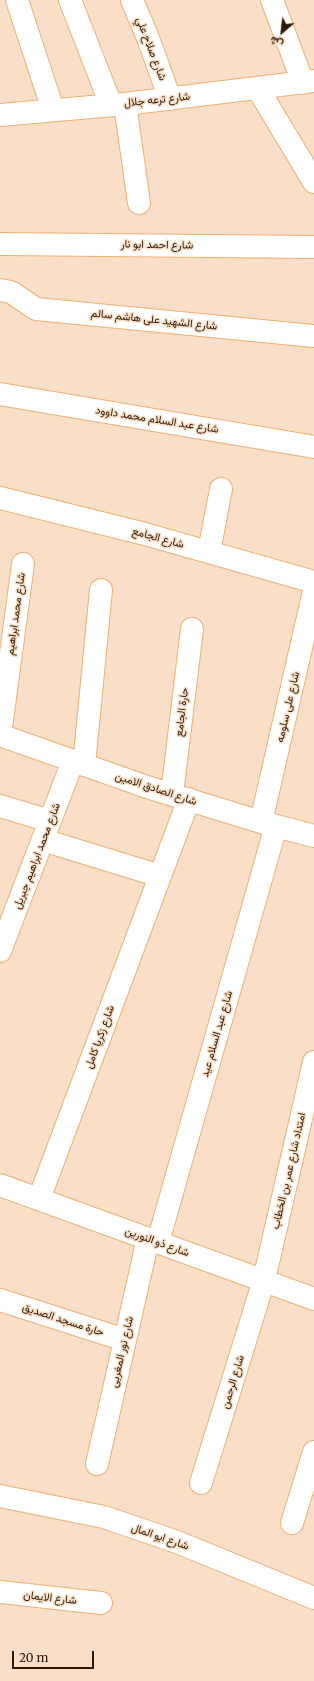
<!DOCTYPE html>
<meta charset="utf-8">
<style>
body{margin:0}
#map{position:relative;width:314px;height:1681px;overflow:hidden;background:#f9dfc7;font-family:Merriweather,Vazirmatn,serif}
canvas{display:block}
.north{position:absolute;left:262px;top:12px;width:40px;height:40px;-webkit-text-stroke:3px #f9dfc7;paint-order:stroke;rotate:208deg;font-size:11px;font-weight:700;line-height:16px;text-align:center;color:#2f1800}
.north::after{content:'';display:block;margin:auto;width:14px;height:18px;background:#2f1800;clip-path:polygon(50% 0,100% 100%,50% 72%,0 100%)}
.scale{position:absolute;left:12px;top:1651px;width:82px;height:18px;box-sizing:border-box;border:2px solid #2f1800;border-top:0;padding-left:5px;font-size:12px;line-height:14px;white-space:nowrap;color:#2f1800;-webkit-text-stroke:3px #f9dfc7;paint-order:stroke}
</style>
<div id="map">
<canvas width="314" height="1681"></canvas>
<div class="north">ش</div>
<div class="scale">20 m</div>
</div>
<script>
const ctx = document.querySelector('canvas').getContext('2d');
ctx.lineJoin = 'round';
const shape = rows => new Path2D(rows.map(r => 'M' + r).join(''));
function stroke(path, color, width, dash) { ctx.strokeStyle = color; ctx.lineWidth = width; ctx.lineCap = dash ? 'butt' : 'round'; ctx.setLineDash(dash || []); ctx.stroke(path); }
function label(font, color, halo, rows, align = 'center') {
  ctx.font = font + ' Merriweather,Vazirmatn,serif'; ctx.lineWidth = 3; ctx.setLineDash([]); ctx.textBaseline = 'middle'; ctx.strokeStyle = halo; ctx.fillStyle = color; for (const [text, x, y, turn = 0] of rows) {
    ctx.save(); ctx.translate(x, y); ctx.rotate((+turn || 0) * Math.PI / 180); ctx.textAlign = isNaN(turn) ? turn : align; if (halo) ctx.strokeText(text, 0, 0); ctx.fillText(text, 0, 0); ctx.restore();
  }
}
const street = shape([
 [17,0,53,110],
 [70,0,111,105],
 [132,0,148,38,170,99],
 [272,0,303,83],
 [258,89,314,182],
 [125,104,139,203],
 [0,115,125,104,314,81],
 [0,244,314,247],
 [0,290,11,292,36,309,314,336],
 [0,394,314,447],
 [0,498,145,534,314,582],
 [209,552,221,489],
 [0,735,147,787,261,822,314,836],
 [0,735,23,564],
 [84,765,101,590],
 [172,794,192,629],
 [0,806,50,821],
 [261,822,314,591],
 [43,840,160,876],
 [0,951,73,761],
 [0,1185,314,1299],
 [39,1199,189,799],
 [158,1242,276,826],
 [0,1300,125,1340],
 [97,1464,148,1239],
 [201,1483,264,1280,314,1062],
 [0,1496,104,1517,177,1542,314,1598],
 [292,1523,314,1452],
 [0,1592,101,1603]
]);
const streetNames = [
 ["شارع صلاح علي",151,49,69],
 ["شارع ترعه جلال",157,100,-6],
 ["شارع احمد ابو نار",157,245,1],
 ["شارع الشهيد على هاشم سالم",154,320,6],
 ["شارع عبد السلام محمد داوود",157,420,9],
 ["شارع الجامع",158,538,15],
 ["شارع محمد ابراهيم",16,614,-82],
 ["شارع على سلومه",288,707,-77],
 ["حارة الجامع",182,712,-83],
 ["شارع الصادق الامين",156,789,18],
 ["شارع محمد ابراهيم جبريل",37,856,-69],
 ["شارع عبد السلام عيد",217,1034,-74],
 ["شارع زكريا كامل",100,1037,-70],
 ["امتداد شارع عمر بن الخطاب",289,1171,-77],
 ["شارع ذو النورين",157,1242,20],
 ["حارة مسجد الصديق",63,1320,18],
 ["شارع نور المغربى",122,1352,-77],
 ["شارع الرحمن",233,1382,-73],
 ["شارع ابو المال",160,1537,19],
 ["شارع الايمان",50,1598,6]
];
stroke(street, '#ecaf71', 24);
stroke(street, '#fff', 22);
label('11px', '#2f1800', '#f9dfc7', streetNames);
</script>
